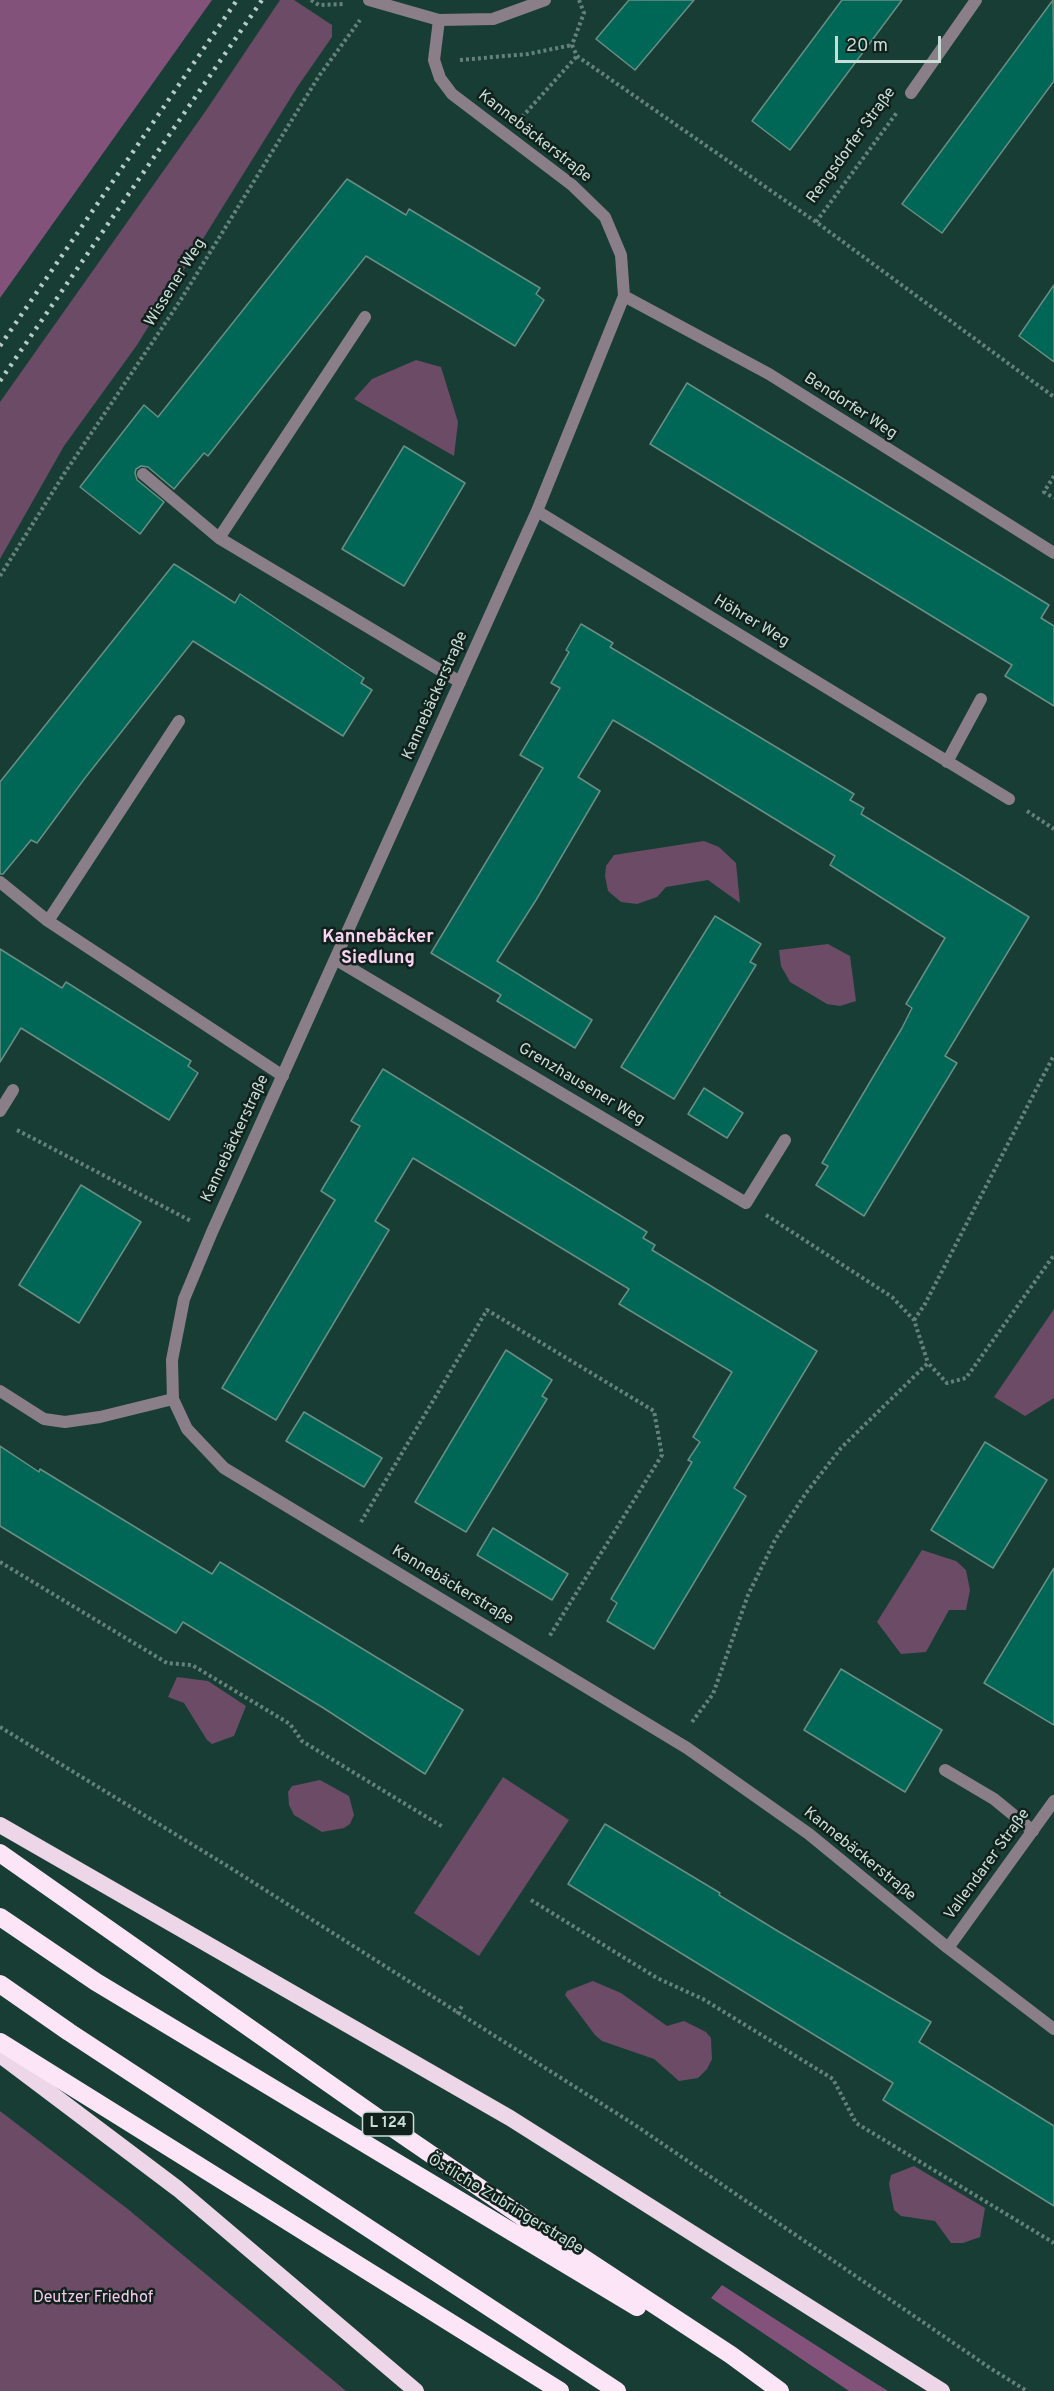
<!DOCTYPE html>
<meta charset="utf-8">
<style>
body{margin:0}
#map{position:relative;width:1054px;height:2391px;overflow:hidden;background:#183d34;font-family:Overpass,sans-serif}
canvas{display:block}
.scale{position:absolute;left:835px;top:36px;width:106px;height:27px;box-sizing:border-box;border:3px solid #c9ddd7;border-top:0;padding-left:8px;font-size:18px;line-height:21px;white-space:nowrap;color:#c9ddd7;-webkit-text-stroke:4px #11211c;paint-order:stroke}
</style>
<div id="map">
<canvas width="1054" height="2391"></canvas>
<div class="scale">20 m</div>
</div>
<script>
const ctx = document.querySelector('canvas').getContext('2d');
ctx.lineJoin = 'round';
function fill(path, color) { ctx.fillStyle = color; ctx.fill(path, 'evenodd'); }
const shape = rows => new Path2D(rows.map(r => 'M' + r).join(''));
function stroke(path, color, width, dash) { ctx.strokeStyle = color; ctx.lineWidth = width; ctx.lineCap = dash ? 'butt' : 'round'; ctx.setLineDash(dash || []); ctx.stroke(path); }
function label(font, color, halo, rows, align = 'center') {
  ctx.font = font + ' Overpass,sans-serif'; ctx.lineWidth = 5; ctx.setLineDash([]); ctx.textBaseline = 'middle'; ctx.strokeStyle = halo; ctx.fillStyle = color; for (const [text, x, y, turn = 0] of rows) {
    ctx.save(); ctx.translate(x, y); ctx.rotate((+turn || 0) * Math.PI / 180); ctx.textAlign = isNaN(turn) ? turn : align; if (halo) ctx.strokeText(text, 0, 0); ctx.fillText(text, 0, 0); ctx.restore();
  }
}
const green = shape([
 [280,0,294,0,332,25,332,37,298,86,137,345,64,446,0,559,0,402,205,112],
 [416,360,441,367,458,422,454,456,354,399,372,379],
 [704,841,719,847,736,863,740,903,708,880,666,887,657,897,637,904,621,902,608,891,605,876,606,866,614,855],
 [828,944,850,956,856,1001,840,1006,827,1004,790,982,781,966,779,950],
 [1054,1309,1054,1398,1025,1416,994,1397],
 [922,1550,956,1561,966,1570,970,1590,966,1610,949,1610,926,1652,901,1654,877,1622],
 [177,1677,208,1681,246,1706,234,1736,212,1744,207,1740,184,1703,168,1697],
 [503,1777,569,1820,479,1956,414,1913],
 [320,1780,349,1796,354,1815,350,1824,344,1828,322,1832,294,1815,289,1805,288,1792,292,1786],
 [593,1981,621,1993,667,2026,684,2021,706,2032,711,2038,712,2059,707,2069,698,2078,679,2081,654,2059,602,2041,595,2035,565,1995,567,1991],
 [0,2111,129,2210,346,2391,0,2391],
 [914,2166,985,2208,980,2237,963,2243,951,2243,935,2221,901,2216,894,2210,889,2184,891,2175]
]);
const forest = shape([
 [0,0,212,0,0,298],
 [722,2285,856,2371,888,2391,849,2391,711,2298]
]);
const building = shape([
 [629,0,694,0,635,70,596,39,629,0],
 [842,0,902,0,790,150,752,121,842,0],
 [1053,0,1054,81,942,233,902,204,1053,0],
 [347,179,406,215,409,209,540,288,536,294,544,300,515,346,366,256,208,456,204,453,174,489,148,467,141,466,136,469,135,473,137,480,164,502,140,534,80,487,144,405,158,417,347,179],
 [1054,285,1054,362,1019,336,1054,285],
 [687,383,1049,605,1041,618,1054,626,1054,706,1005,676,1012,665,650,444,687,383],
 [404,446,465,483,404,586,342,549,404,446],
 [174,564,235,603,240,594,364,678,361,683,372,690,343,736,193,641,85,778,37,843,31,840,3,874,0,874,0,782,174,564],
 [581,624,613,643,610,647,854,794,850,800,864,808,861,814,1029,917,945,1056,957,1063,864,1216,816,1185,828,1166,822,1163,902,1028,912,1008,906,1004,945,938,830,865,835,856,650,742,613,720,578,777,600,791,536,900,497,961,592,1020,575,1048,497,1001,501,995,431,953,543,768,520,755,560,688,551,683,569,652,566,650,581,624],
 [715,916,761,944,750,962,756,965,674,1099,621,1067,715,916],
 [0,949,62,988,66,982,191,1061,188,1066,198,1073,169,1120,21,1028,0,1062,0,949],
 [383,1069,647,1232,643,1238,655,1245,652,1250,817,1351,734,1488,746,1496,654,1649,607,1621,617,1603,611,1599,692,1462,688,1460,700,1442,693,1437,732,1372,619,1304,629,1289,413,1158,375,1221,389,1230,276,1420,222,1388,335,1200,321,1191,360,1126,351,1121,383,1069],
 [704,1088,743,1113,727,1138,688,1114,704,1088],
 [81,1185,141,1222,79,1323,19,1285,81,1185],
 [506,1350,552,1380,542,1396,547,1399,466,1532,415,1502,506,1350],
 [304,1412,382,1458,364,1487,286,1441,304,1412],
 [985,1442,1047,1480,993,1568,931,1530,985,1442],
 [0,1446,39,1472,40,1469,212,1574,220,1562,463,1710,425,1774,325,1709,183,1622,176,1633,0,1526,0,1446],
 [493,1528,568,1574,552,1600,477,1555,493,1528],
 [1054,1568,1054,1725,984,1683,1054,1568],
 [841,1669,942,1730,905,1792,804,1730,841,1669],
 [605,1824,720,1893,719,1895,776,1930,931,2022,919,2042,1054,2126,1054,2206,883,2100,893,2083,568,1884,605,1824]
]);
const path = shape([
 [311,0,319,5,345,4],
 [579,0,584,13,572,45,577,56,816,222,1054,397],
 [460,60,528,54,572,45],
 [522,117,577,56],
 [816,222,898,111],
 [1054,476,1044,492,1054,498],
 [0,576,64,474,180,301,319,76,360,20],
 [1027,811,1054,829],
 [17,1130,191,1221],
 [766,1215,892,1297,914,1320,928,1363],
 [914,1320,925,1304,1054,1055],
 [361,1522,487,1310,654,1411,662,1455,549,1637],
 [0,1562,167,1663,192,1665,290,1724,302,1741,443,1827],
 [692,1722,713,1694,748,1595,775,1540,806,1493,841,1448,928,1363,947,1383,966,1378,1054,1255],
 [0,1727,229,1867,635,2125,990,2368,1027,2391],
 [531,1900,657,1978,703,1999,833,2079,856,2123,1054,2243],
 [457,2014,462,2006]
]);
const service = shape([
 [365,317,219,538,460,682],
 [143,474,219,538],
 [179,721,48,921,283,1076],
 [0,882,48,921],
 [0,1111,13,1090],
 [0,1391,44,1419,65,1422,100,1417,173,1399],
 [945,1770,994,1799,1033,1831]
]);
const minor = shape([
 [439,20,434,60,440,78,452,94,572,185,605,217,621,255,624,296,537,511,212,1232,184,1299,172,1360,173,1399,187,1429,224,1468,687,1748,809,1834,948,1948,1054,2029],
 [911,93,976,0],
 [624,296,769,374,1054,553],
 [537,511,1009,799],
 [947,762,981,699],
 [335,959,746,1203,785,1140],
 [948,1948,1054,1801]
]);
const tertiary = shape([
 [369,0,439,20,493,19,545,0]
]);
const trunk = shape([
 [0,1825,510,2118,942,2391],
 [0,2055,178,2189,416,2391]
]);
const motorway = shape([
 [0,1853,388,2125,559,2242,731,2355,780,2391],
 [0,1917,96,1982,637,2307],
 [0,1984,69,2032,617,2391],
 [0,2042,560,2391]
]);
const rail = shape([
 [0,346,237,0],
 [0,381,262,0]
]);
const shields = [
 [388,2124,51]
];
const shieldNames = [
 ["L 124",388,2124]
];
const streetNames = [
 ["Kannebäckerstraße",534,137,38],
 ["Rengsdorfer Straße",852,146,-54],
 ["Wissener Weg",176,283,-58],
 ["Bendorfer Weg",850,407,33],
 ["Höhrer Weg",751,622,31],
 ["Kannebäckerstraße",436,696,-66],
 ["Grenzhausener Weg",581,1085,31],
 ["Kannebäckerstraße",236,1139,-65],
 ["Kannebäckerstraße",452,1586,31],
 ["Kannebäckerstraße",859,1855,39],
 ["Vallendarer Straße",988,1865,-54],
 ["Östliche Zubringerstraße",505,2205,31]
];
const parkNames = [
 ["Deutzer Friedhof",93,2299]
];
const neighbourhoodNames = [
 ["Kannebäcker",378,938],
 ["Siedlung",378,959]
];
fill(green, '#6b4b65');
fill(forest, '#82527b');
fill(building, '#065');
stroke(building, '#698f85', 1.5);
stroke(path, '#64827a', 4, [3, 3]);
stroke(service, '#8a7e88', 12);
stroke(minor, '#8a7e88', 12);
stroke(tertiary, '#8a7e88', 12);
stroke(trunk, '#eed6e9', 16);
stroke(motorway, '#fde5f8', 18);
stroke(rail, '#b5cbc5', 4.5, [3, 6]);
for (const [x, y, w] of shields) { const box = new Path2D(); box.roundRect(x - w / 2, y - 12, w, 24, 4.5); ctx.fillStyle = '#11211c'; ctx.fill(box); stroke(box, '#c9ddd7', 1.5); }
label('bold 15px', '#c9ddd7', null, shieldNames);
label('16px', '#c9ddd7', '#11211c', streetNames);
label('16px', '#f7caee', '#11211c', parkNames);
label('bold 18px', '#fbd4f4', '#11211c', neighbourhoodNames);
</script>
